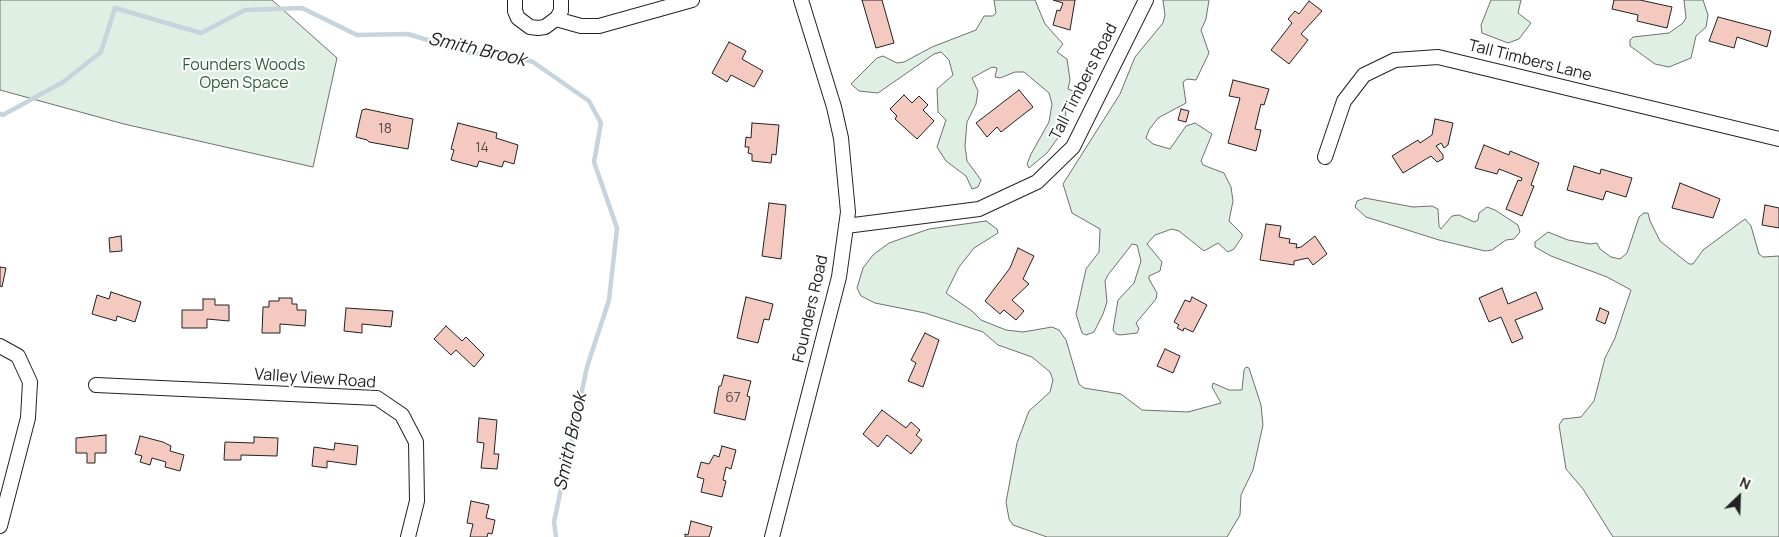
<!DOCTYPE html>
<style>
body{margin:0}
#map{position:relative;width:1779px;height:537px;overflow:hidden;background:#fff;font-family:Manrope,sans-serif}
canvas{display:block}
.north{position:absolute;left:1714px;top:472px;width:50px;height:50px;-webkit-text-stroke:4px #fff;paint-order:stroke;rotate:24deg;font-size:14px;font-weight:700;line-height:20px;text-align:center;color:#222}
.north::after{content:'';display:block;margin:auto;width:18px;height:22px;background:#222;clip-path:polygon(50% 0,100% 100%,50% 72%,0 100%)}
</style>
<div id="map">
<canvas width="1779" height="537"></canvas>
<div class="north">N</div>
</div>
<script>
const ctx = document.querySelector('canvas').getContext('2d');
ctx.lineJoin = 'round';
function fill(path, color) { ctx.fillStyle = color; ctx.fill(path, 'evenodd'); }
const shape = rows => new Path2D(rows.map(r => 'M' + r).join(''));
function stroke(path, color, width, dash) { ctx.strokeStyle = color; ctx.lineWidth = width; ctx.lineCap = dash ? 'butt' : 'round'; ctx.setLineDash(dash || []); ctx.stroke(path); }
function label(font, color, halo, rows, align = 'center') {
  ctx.font = font + ' Manrope,sans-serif'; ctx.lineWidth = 4; ctx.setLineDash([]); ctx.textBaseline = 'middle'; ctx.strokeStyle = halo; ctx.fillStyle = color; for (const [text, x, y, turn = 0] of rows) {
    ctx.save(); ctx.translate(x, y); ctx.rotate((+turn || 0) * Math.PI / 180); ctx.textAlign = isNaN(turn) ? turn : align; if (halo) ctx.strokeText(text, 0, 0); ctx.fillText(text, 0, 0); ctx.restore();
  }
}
const green = shape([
 [0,0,272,0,337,58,313,167,124,124,0,90,0,0],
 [994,0,1035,0,1045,24,1063,44,1057,52,1067,59,1070,80,1068,89,1073,91,1066,109,1065,125,1060,135,1047,153,1029,168,1027,164,1031,154,1049,122,1052,104,1049,93,1024,72,1015,72,1000,78,995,77,997,68,992,67,972,78,978,91,976,104,967,122,965,146,967,161,981,180,978,187,972,189,966,176,946,161,937,147,946,120,938,112,937,89,953,75,949,60,941,52,934,54,878,93,859,91,851,84,877,58,883,56,897,63,904,62,932,47,976,30,984,16,993,16,996,13,994,0],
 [1163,0,1209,0,1206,19,1201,30,1209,53,1196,80,1187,79,1183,82,1186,103,1158,118,1149,130,1146,138,1153,144,1170,149,1186,126,1195,123,1212,134,1201,161,1203,165,1224,173,1231,187,1233,201,1229,221,1242,234,1242,237,1234,249,1228,252,1218,243,1204,251,1179,231,1172,229,1155,235,1147,244,1162,262,1160,271,1149,276,1149,279,1157,293,1156,299,1136,323,1139,329,1137,333,1120,335,1116,334,1113,330,1118,300,1134,283,1141,261,1137,245,1132,244,1108,275,1105,281,1107,302,1103,314,1094,332,1086,335,1082,333,1076,314,1086,269,1099,252,1100,229,1072,213,1063,184,1120,94,1135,57,1163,23,1165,15,1163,0],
 [1491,0,1521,0,1518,13,1531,23,1519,39,1508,43,1482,33,1481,25,1491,0],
 [1684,0,1703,0,1708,15,1706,27,1696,36,1691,58,1669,67,1655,64,1630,46,1630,40,1633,37,1669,33,1683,23,1686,18,1684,0],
 [1365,198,1413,207,1432,206,1438,209,1439,226,1441,229,1452,216,1459,215,1474,222,1478,220,1479,213,1487,207,1495,210,1518,225,1520,232,1514,239,1506,240,1492,250,1485,251,1439,240,1366,217,1355,207,1357,201,1365,198],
 [1644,213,1648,213,1650,221,1660,241,1689,264,1693,264,1703,250,1745,219,1751,226,1759,254,1763,257,1779,256,1779,537,1613,537,1583,489,1566,469,1559,425,1563,419,1581,417,1594,401,1605,358,1615,338,1631,290,1607,277,1551,256,1535,247,1535,242,1548,232,1568,240,1590,244,1597,243,1600,249,1611,257,1620,259,1627,253,1639,217,1644,213],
 [986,221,997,229,998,233,974,248,959,267,946,293,972,311,981,320,1006,330,1023,332,1052,327,1059,330,1066,340,1079,384,1084,388,1121,394,1142,410,1188,412,1221,403,1212,387,1213,383,1229,390,1242,390,1244,370,1246,367,1249,368,1261,405,1263,425,1253,470,1241,495,1240,515,1227,537,1047,537,1013,525,1009,519,1006,502,1017,443,1029,411,1050,392,1053,380,1050,372,1032,357,998,345,983,332,925,313,875,303,861,296,857,288,863,268,873,255,889,243,929,229,986,221]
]);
const stream = shape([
 [0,114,3,115,63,82,101,52,115,8,201,33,245,10,302,8,357,35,408,34,470,53,510,55,533,62,589,101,601,123,594,162,617,228,609,300,587,367,554,522,556,537]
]);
const building = shape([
 [862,0,882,0,894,43,876,48,862,0],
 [1075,0,1070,30,1053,25,1057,10,1060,11,1063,3,1053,0,1075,0],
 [1614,0,1640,0,1672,7,1667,28,1637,21,1638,15,1612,9,1614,0],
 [1309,1,1322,11,1301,34,1308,40,1289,64,1271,50,1292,23,1288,19,1295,11,1299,14,1309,1],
 [1718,17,1771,31,1767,47,1737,37,1734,48,1709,41,1718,17],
 [729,42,746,51,742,59,763,71,754,87,731,75,727,82,712,73,729,42],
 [1233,80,1269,89,1264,105,1261,104,1255,129,1261,130,1256,151,1228,143,1240,98,1229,96,1233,80],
 [1019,90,1033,107,1001,132,997,127,987,137,976,123,1019,90],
 [904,95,912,103,919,96,928,105,923,110,934,121,917,139,895,119,897,116,890,109,904,95],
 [366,109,413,119,408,149,369,142,367,140,356,137,362,110,366,109],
 [1181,109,1189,111,1186,122,1178,120,1181,109],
 [1435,119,1453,123,1448,145,1444,148,1441,143,1436,146,1443,155,1443,159,1437,162,1431,156,1403,173,1392,156,1418,140,1420,143,1432,135,1435,119],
 [458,123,497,133,496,138,518,145,514,164,504,161,502,167,479,161,477,167,451,160,454,150,451,149,458,123],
 [752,123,779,125,776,155,772,154,771,163,752,161,752,154,748,153,749,147,745,147,746,137,751,138,752,123],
 [1484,145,1509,155,1510,151,1539,163,1531,185,1534,186,1522,216,1506,209,1518,180,1521,181,1522,178,1499,169,1497,174,1475,168,1484,145],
 [1574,166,1600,174,1601,169,1632,178,1626,197,1606,191,1603,200,1567,190,1574,166],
 [1680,183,1720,199,1713,218,1672,208,1680,183],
 [769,203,786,205,781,259,762,256,769,203],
 [1765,205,1779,208,1779,228,1762,225,1765,205],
 [1266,224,1281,226,1279,237,1290,239,1289,243,1297,244,1296,248,1301,247,1315,236,1327,254,1313,265,1308,258,1294,261,1294,265,1260,260,1266,224],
 [121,236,122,251,110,252,109,238,121,236],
 [1018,248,1034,256,1023,279,1029,284,1012,300,1024,311,1016,320,1004,310,1000,314,985,301,1010,268,1018,248],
 [0,267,6,268,2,287,0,286,0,267],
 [1502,288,1508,304,1536,292,1543,309,1515,320,1523,338,1512,343,1501,317,1489,322,1479,298,1502,288],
 [111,292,141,302,135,322,117,316,116,321,92,314,97,295,109,299,111,292],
 [746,297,773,304,769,320,764,319,758,343,737,338,746,297],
 [1192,297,1207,305,1193,332,1184,328,1183,331,1177,328,1179,325,1174,322,1185,300,1190,302,1192,297],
 [279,298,292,298,292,304,297,304,297,310,306,310,305,326,280,324,280,333,262,333,263,307,269,307,269,301,279,301,279,298],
 [203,299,215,299,215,305,229,305,229,321,207,319,207,328,182,328,182,310,203,310,203,299],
 [346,308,393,311,391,327,362,324,362,333,344,331,346,308],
 [1600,308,1609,312,1605,324,1596,320,1600,308],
 [446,326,462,341,466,337,484,355,474,367,456,350,451,355,434,339,446,326],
 [925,333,939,340,923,387,908,381,916,363,911,360,925,333],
 [1165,349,1180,356,1173,373,1157,366,1165,349],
 [724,375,751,381,747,396,750,397,745,420,714,413,719,386,721,386,724,375],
 [882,410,906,428,911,422,920,430,916,435,922,440,911,454,887,435,878,447,863,434,882,410],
 [479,418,497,420,494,454,499,454,497,469,481,468,484,443,477,442,479,418],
 [106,435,106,453,95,453,95,463,87,463,87,453,76,453,76,438,106,435],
 [140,436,163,442,171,446,170,451,184,455,180,471,165,467,166,462,152,458,150,465,140,462,142,456,135,454,140,436],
 [254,437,278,438,277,456,241,455,241,460,224,460,225,442,254,443,254,437],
 [335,443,358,446,356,465,327,461,327,468,312,466,314,447,334,450,335,443],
 [722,446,736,450,731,469,726,467,723,480,726,481,722,497,701,492,704,479,697,477,701,462,709,464,714,455,719,457,722,446],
 [471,501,489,505,486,518,495,520,492,534,488,533,487,537,470,537,473,524,467,523,471,501],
 [691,521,712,527,709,537,685,537,685,534,688,535,691,521]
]);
const minor = shape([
 [515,0,515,11,518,18,530,27,538,28,545,27,557,18,561,11,561,0],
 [556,19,581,26,599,26,692,0],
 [1325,157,1344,101,1364,75,1395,60,1438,57,1779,139],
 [846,226,979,209,1037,182,1073,147,1146,0],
 [0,346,18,356,30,382,28,418,0,526],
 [96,385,377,398,402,415,416,442,417,501,408,537],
 [772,537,839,277,848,212,841,138,834,107,801,0]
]);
const numberNames = [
 ["18",385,129],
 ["14",482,148],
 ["67",733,398]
];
const streetNames = [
 ["Tall Timbers Lane",1530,61,14],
 ["Tall Timbers Road",1084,82,-63],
 ["Founders Road",811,309,-77],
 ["Valley View Road",315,379,4]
];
const parkNames = [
 ["Founders Woods",244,66],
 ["Open Space",244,84]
];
const waterNames = [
 ["Smith Brook",477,50,13],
 ["Smith Brook",571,442,-78]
];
fill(green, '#e0efe3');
stroke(green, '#6f6f6f', 1);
stroke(stream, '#c7d3dd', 4.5);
fill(building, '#f3c9c0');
stroke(building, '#222', 1);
stroke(minor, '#222', 16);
stroke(minor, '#fff', 14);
label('14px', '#564c4a', null, numberNames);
label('16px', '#222', '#fff', streetNames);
label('16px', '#2f5e38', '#fff', parkNames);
label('italic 18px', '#222', '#fff', waterNames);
</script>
